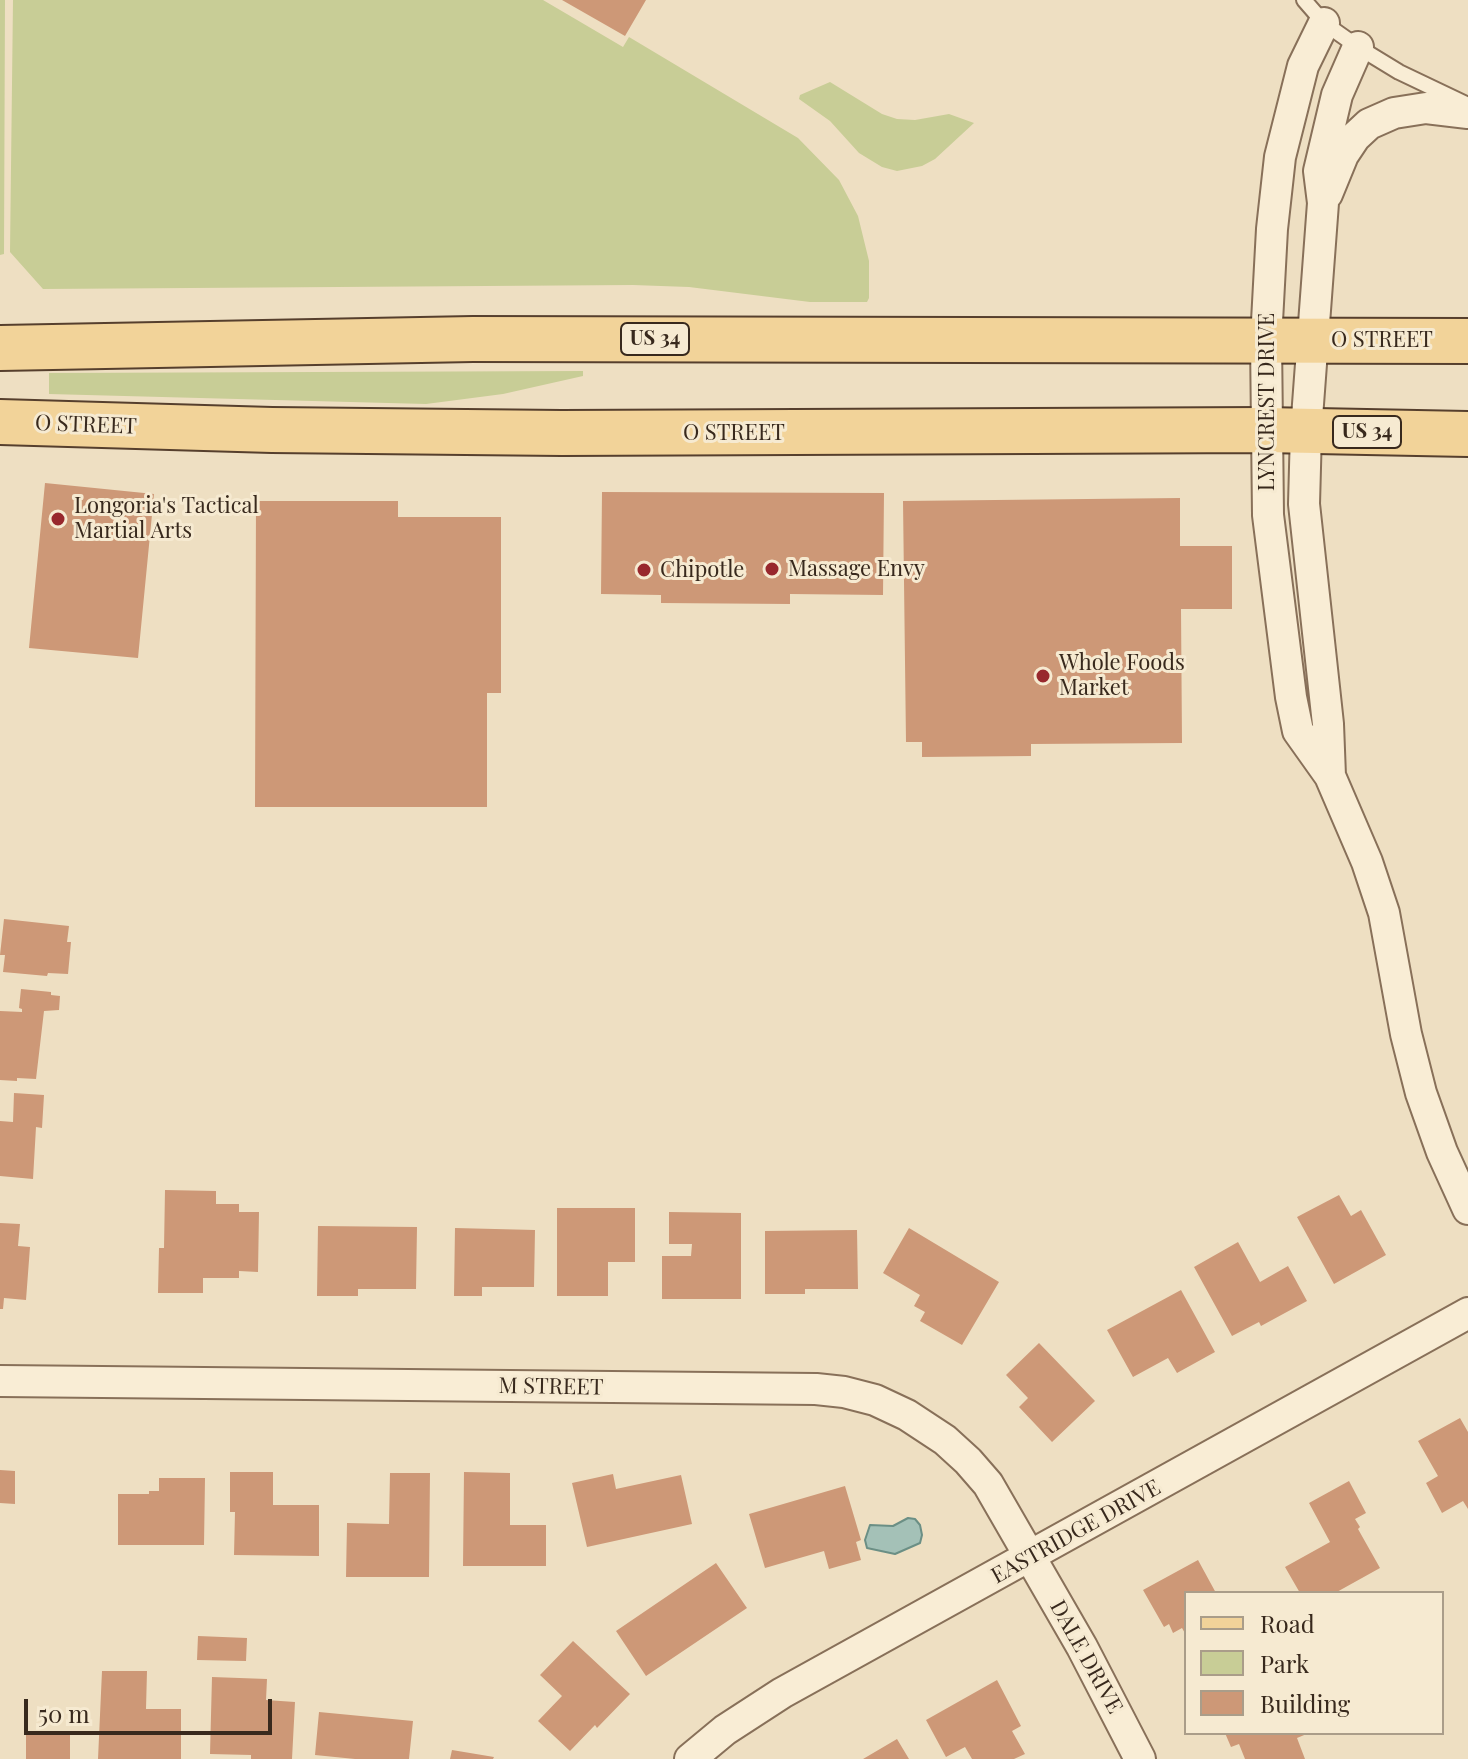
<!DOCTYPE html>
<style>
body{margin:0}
#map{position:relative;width:1468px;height:1759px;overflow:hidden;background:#eedfc2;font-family:"Playfair Display",serif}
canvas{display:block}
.legend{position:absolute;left:1184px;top:1591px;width:260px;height:144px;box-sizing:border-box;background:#f6ead1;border:2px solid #aa9d89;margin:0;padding:10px 14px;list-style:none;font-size:24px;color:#38291d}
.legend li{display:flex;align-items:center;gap:16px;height:40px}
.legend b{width:40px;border:2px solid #aa9d89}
.scale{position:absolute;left:24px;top:1699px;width:248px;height:36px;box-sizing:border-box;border:4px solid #38291d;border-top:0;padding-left:10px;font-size:24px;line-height:28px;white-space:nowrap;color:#38291d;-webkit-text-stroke:6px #f6ead1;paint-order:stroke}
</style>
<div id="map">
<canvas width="1468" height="1759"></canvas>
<ul class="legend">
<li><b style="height:10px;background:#f2d399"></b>Road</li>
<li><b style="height:22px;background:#c8cd96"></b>Park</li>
<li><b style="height:22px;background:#cd9877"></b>Building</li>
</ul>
<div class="scale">50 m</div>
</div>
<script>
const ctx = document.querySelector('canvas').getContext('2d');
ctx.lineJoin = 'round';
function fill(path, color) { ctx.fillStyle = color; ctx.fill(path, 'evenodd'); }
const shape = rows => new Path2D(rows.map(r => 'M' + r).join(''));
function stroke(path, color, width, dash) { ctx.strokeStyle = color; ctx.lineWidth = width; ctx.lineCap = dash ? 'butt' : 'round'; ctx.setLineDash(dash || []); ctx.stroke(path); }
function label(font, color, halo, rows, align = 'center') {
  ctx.font = font + ' "Playfair Display",serif'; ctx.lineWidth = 6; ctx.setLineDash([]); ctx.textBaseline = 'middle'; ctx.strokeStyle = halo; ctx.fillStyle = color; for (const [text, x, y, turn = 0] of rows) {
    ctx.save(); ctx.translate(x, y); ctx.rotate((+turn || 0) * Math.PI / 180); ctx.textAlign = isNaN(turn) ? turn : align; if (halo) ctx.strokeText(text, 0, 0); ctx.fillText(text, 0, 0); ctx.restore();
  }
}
const green = shape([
 [0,0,5,0,4,254,0,255],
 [13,0,543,0,623,47,629,37,798,138,839,180,858,216,869,261,869,298,867,302,810,302,689,287,633,285,43,289,10,252],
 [830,82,882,114,897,119,915,120,949,114,974,123,935,159,922,166,897,171,882,167,859,153,830,121,799,99,800,95],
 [583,371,583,376,503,394,426,404,49,394,49,373]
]);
const water = shape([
 [908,1518,915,1519,920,1525,922,1535,920,1543,895,1554,867,1548,865,1540,870,1525,893,1526,908,1518]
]);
const building = shape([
 [562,0,646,0,625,36],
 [45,483,154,494,138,658,29,648],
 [602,492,884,493,883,595,790,594,790,604,661,603,661,595,601,594],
 [1180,498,1180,546,1232,546,1232,609,1181,609,1182,743,1031,744,1031,756,922,757,922,742,906,742,903,501],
 [256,501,398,501,398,517,501,517,501,693,487,693,487,807,255,807],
 [4,919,69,926,67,942,71,942,68,974,48,973,47,976,3,972,5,955,0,955],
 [21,989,51,992,51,995,60,996,59,1010,44,1011,36,1079,17,1078,17,1081,0,1080,0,1011,22,1012,22,1009,19,1008],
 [14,1093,44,1095,42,1128,36,1127,33,1179,0,1176,0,1121,13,1122],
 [165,1190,216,1191,216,1204,239,1204,239,1212,259,1212,258,1272,239,1271,239,1278,203,1278,203,1293,158,1293,159,1248,164,1248],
 [1339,1195,1351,1216,1361,1210,1386,1255,1334,1284,1297,1217],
 [557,1208,635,1208,635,1262,608,1262,608,1296,557,1296],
 [669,1212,741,1213,741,1299,662,1299,662,1256,691,1256,692,1244,669,1244],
 [0,1223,20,1224,18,1246,30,1247,26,1300,4,1298,3,1309,0,1309],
 [318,1226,417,1227,416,1289,358,1289,358,1296,317,1296],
 [455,1228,535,1230,534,1287,482,1287,482,1296,454,1296],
 [909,1228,999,1282,962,1345,920,1321,925,1312,914,1306,920,1295,883,1273],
 [857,1230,858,1289,805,1289,805,1294,765,1294,765,1231],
 [1238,1242,1260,1282,1288,1266,1307,1301,1261,1326,1259,1322,1232,1336,1194,1267],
 [1181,1290,1215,1352,1177,1373,1168,1358,1133,1377,1107,1330],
 [1039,1343,1095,1401,1052,1442,1019,1407,1028,1398,1006,1375],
 [1460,1418,1468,1432,1468,1509,1463,1501,1442,1513,1426,1483,1438,1476,1418,1441],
 [0,1470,15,1471,15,1504,0,1503],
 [230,1472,273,1472,273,1505,319,1505,319,1556,234,1555,235,1512,230,1512],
 [464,1472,510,1473,510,1525,546,1525,546,1566,463,1566],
 [390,1473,430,1473,429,1577,346,1577,347,1523,389,1524],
 [613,1474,616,1489,681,1475,692,1524,587,1547,572,1483],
 [159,1478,205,1478,204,1545,118,1545,118,1494,149,1494,149,1491,159,1491],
 [1349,1481,1366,1513,1355,1519,1360,1527,1358,1529,1380,1568,1335,1593,1300,1593,1285,1567,1330,1542,1309,1503],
 [845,1486,861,1540,856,1542,861,1560,829,1569,824,1551,765,1568,749,1514],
 [1198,1560,1216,1593,1186,1593,1186,1635,1182,1628,1173,1633,1169,1624,1164,1627,1143,1590],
 [716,1563,747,1608,646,1676,616,1631],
 [198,1636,247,1638,246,1661,197,1660],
 [573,1641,630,1694,597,1728,595,1725,570,1751,538,1721,562,1696,540,1675],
 [102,1671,147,1671,146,1709,181,1709,181,1759,98,1759],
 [212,1677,267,1679,266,1700,295,1702,292,1759,251,1759,251,1755,210,1754],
 [997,1680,1021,1726,1012,1731,1025,1754,1014,1759,972,1759,965,1747,946,1757,926,1720],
 [319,1712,413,1721,409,1759,355,1759,315,1755],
 [1225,1733,1309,1733,1297,1738,1305,1759,1245,1759,1239,1744,1231,1747],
 [26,1735,70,1735,70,1759,26,1759],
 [897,1739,909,1759,863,1759],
 [452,1750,494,1757,493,1759,450,1759]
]);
const service = shape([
 [1304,0,1324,23,1358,47,1399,72,1464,103]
]);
const minor = shape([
 [1324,23,1303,66,1280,157,1272,229,1266,340,1268,515,1291,697,1298,731,1330,776,1367,862,1384,913,1406,1034,1421,1093,1442,1152,1468,1209],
 [1327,194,1343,155,1355,137,1369,124,1394,113,1426,108,1468,113],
 [1330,776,1328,724,1304,504,1306,431,1323,203,1319,171,1337,95,1358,47],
 [0,1381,816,1389,844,1392,875,1400,907,1415,945,1440,968,1461,988,1484,1082,1647,1140,1759],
 [690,1759,725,1730,782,1693,1468,1313]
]);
const primary = shape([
 [0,348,473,339,1468,341],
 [0,422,272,430,562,433,1265,430,1468,434]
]);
const markers = [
 [58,519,8,"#98282d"],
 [772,569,8,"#98282d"],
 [644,570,8,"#98282d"],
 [1043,676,8,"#98282d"]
];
const shields = [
 [655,339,68],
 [1367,432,68]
];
const shieldNames = [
 ["US 34",655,339],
 ["US 34",1367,432]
];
const streetNames = [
 ["O STREET",1382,340],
 ["LYNCREST DRIVE",1267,402,-90],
 ["O STREET",86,425,2],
 ["O STREET",734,433],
 ["M STREET",551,1387,1],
 ["EASTRIDGE DRIVE",1076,1532,-29],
 ["DALE DRIVE",1086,1657,61]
];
const poiNames = [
 ["Longoria's Tactical",74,506],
 ["Martial Arts",74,531],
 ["Massage Envy",788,569],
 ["Chipotle",660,570],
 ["Whole Foods",1059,663],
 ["Market",1059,688]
];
fill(green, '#c8cd96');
fill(water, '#a4c1b7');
stroke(water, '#6b8f85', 2);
fill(building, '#cd9877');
stroke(service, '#887059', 18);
stroke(minor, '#887059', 34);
stroke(primary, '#563f2d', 48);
stroke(service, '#f9edd5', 14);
stroke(minor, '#f9edd5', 30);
stroke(primary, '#f2d399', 44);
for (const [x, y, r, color] of markers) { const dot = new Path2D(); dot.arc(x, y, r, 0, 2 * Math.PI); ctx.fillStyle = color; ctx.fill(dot); stroke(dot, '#f6ead1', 3); }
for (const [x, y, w] of shields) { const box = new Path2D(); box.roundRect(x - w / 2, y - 16, w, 32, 6); ctx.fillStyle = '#f6ead1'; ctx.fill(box); stroke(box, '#38291d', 2); }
label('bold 20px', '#38291d', null, shieldNames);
label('22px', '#38291d', '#f6ead1', streetNames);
label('22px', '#38291d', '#f6ead1', poiNames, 'left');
</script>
